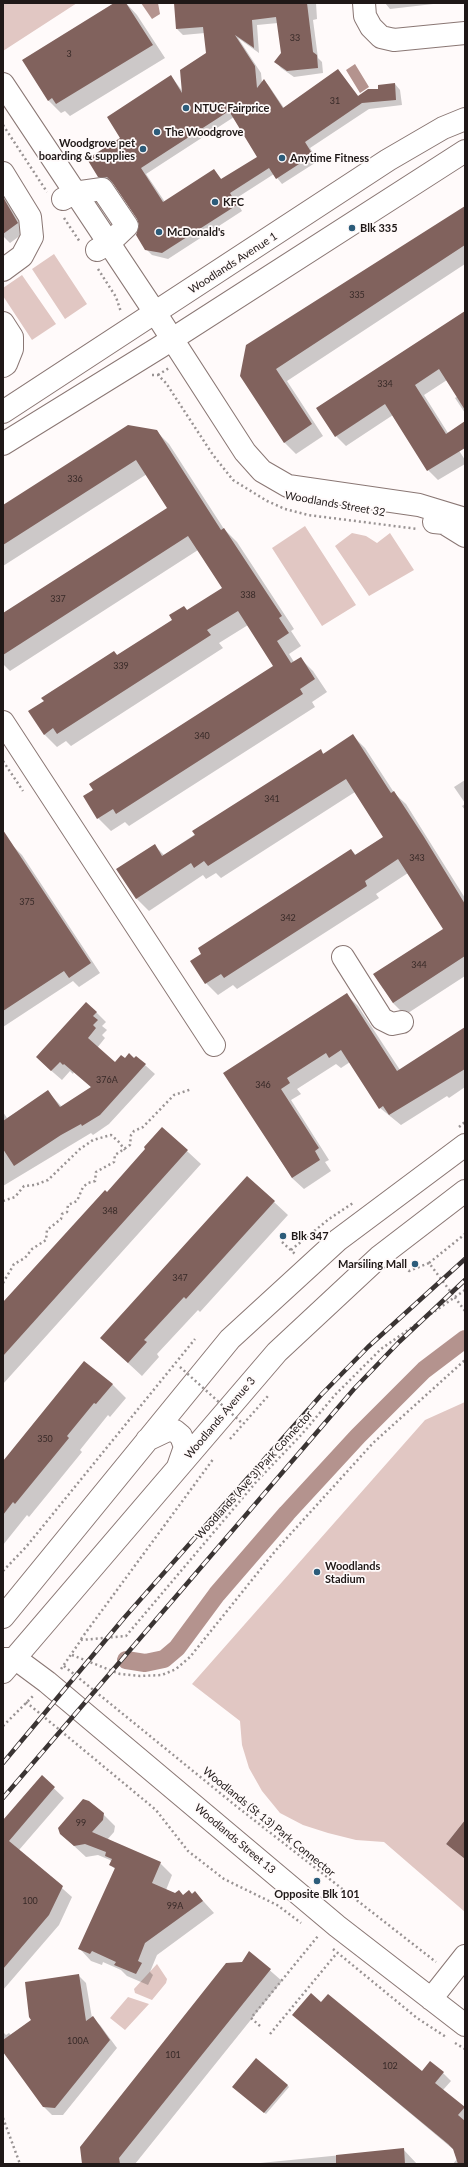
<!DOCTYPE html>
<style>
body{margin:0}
#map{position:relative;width:468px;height:2167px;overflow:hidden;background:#fffafa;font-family:Lato,sans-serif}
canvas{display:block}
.frame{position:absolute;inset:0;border:4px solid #1f1817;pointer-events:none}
</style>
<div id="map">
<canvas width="468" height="2167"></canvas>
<div class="frame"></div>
</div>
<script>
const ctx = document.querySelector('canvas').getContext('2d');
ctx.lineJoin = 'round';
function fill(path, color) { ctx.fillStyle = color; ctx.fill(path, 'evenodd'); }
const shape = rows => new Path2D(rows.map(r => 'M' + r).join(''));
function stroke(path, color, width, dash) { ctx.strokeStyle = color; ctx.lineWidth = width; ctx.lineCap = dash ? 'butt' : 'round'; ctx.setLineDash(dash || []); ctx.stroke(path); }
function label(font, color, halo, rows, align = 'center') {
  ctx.font = font + ' Lato,sans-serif'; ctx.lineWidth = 3.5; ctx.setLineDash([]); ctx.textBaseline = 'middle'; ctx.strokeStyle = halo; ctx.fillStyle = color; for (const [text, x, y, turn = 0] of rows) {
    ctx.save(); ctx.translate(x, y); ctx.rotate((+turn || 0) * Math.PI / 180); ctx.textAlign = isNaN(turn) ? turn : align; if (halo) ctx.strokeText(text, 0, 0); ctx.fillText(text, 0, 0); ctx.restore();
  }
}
const green = shape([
 [3,3,77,3,3,51],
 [54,254,87,304,65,319,32,269],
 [22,275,56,324,32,340,3,296,3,288],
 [305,526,356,605,322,626,272,548],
 [352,533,366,536,377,543,390,533,414,570,369,596,335,546],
 [465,1402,465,1820,446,1844,465,1859,465,1912,384,1842,356,1840,328,1833,303,1825,280,1813,262,1791,249,1768,242,1745,240,1721,192,1684,425,1420],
 [157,1964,167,1979,166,1983,152,2000,135,1993,134,1989],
 [128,1997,149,2004,125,2030,110,2018]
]);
const water = shape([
 [141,3,158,3,160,14,152,19],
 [355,64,369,87,360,93,346,70]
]);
const shadow = shape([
 [123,3,126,3,137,15,165,58,70,116,65,111,61,113,48,100],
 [175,3,316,3,317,19,313,20,318,58,322,62,323,73,294,77,281,68,276,62,282,53,278,23,257,25,259,53,238,38,261,73,262,83,264,80,269,86,284,108,338,70,359,97,395,84,400,90,402,105,369,109,310,148,318,161,282,184,274,174,235,199,242,211,168,259,152,255,146,249,138,219,113,183,105,182,99,176,122,138,171,76,183,92,207,54,205,33,183,35,177,29],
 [234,117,258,157,222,180,214,170,165,202,146,174],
 [385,3,442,3,390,9],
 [3,194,25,232,10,243,3,236],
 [465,208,465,264,287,381,323,436,296,454,284,442,241,376],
 [465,312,465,413,455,398,458,396,447,380,424,395,465,460,465,464,438,480,428,470,393,415,346,446,336,436],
 [156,431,169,444,224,529,237,542,294,629,291,631,301,646,289,654,294,662,300,658,313,671,327,692,312,702,315,707,129,826,125,822,111,831,98,818,84,796,275,666,248,625,219,643,223,648,71,746,66,741,57,747,44,734,114,652,118,656,223,588,198,550,10,671,3,664,3,615,169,508,147,474,3,566,3,506],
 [353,736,365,748,395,794,406,804,465,898,465,976,405,1015,393,1003,375,975,445,929,408,873,376,894,379,898,237,989,233,985,218,995,206,983,351,850,356,855,384,837,355,792,221,878,216,873,206,879,203,875,149,911,137,899,118,870,154,845,164,855,320,751,324,754],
 [465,780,465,803,454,787],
 [465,804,465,810,462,806],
 [12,845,22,855,100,973,79,987,73,981,3,1027,3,851],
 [347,995,358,1006,400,1070,465,1028,465,1087,449,1098,447,1096,401,1125,380,1108,350,1062,341,1068,336,1064,297,1089,301,1094,291,1100,329,1160,325,1162,331,1171,304,1189,292,1178,225,1073],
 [96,1012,106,1022,102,1026,107,1030,102,1035,105,1038,97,1048,115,1064,125,1060,134,1059,136,1057,155,1074,109,1124,93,1135,91,1133,71,1145,3,1186,3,1112,7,1118,48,1092,62,1107,92,1088,74,1072,73,1074,70,1071,62,1080,47,1067],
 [162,1128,201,1164,3,1384,3,1304,107,1193,147,1149],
 [274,1202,288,1215,200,1312,198,1310,157,1354,159,1357,142,1376,101,1338],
 [112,1384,126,1398,110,1417,108,1415,80,1450,82,1452,29,1517,27,1515,3,1545,3,1462],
 [42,1777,64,1798,19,1850,72,1897,59,1925,3,1990,3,1822],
 [103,1814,115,1826,114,1832,107,1840,160,1863,172,1875,166,1890,184,1896,195,1892,214,1913,157,1955,150,1972,153,1975,148,1985,127,1976,121,1970,103,1962,102,1965,91,1961,80,1949,115,1869,111,1865,112,1862,110,1860,98,1855,86,1857,60,1833],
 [250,1953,282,1981,135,2164,83,2164],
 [78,1975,86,1983,92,2018,100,2025,117,2048,63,2115,52,2115,44,2107,3,2051,3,2032,6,2035,9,2033,11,2035,33,2020],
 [321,2003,422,2072,443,2073,451,2081,443,2090,465,2109,465,2164,453,2164,457,2159,454,2150,293,2015],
 [287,2085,289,2087,266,2114,236,2089],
 [403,2149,417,2164,250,2164]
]);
const canal = shape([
 [126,1660,145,1663,164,1659,177,1648,217,1594,287,1513,358,1436,424,1370,465,1339]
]);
const building = shape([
 [114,3,126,3,153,45,56,104,52,98,48,101,22,60],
 [174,3,307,3,313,52,317,55,318,68,287,71,274,62,281,53,276,17,252,20,254,48,235,35,255,66,257,88,264,79,283,108,338,69,358,96,368,89,378,89,378,85,395,83,396,100,362,103,305,142,313,155,276,179,269,168,230,193,237,205,162,253,145,250,136,235,139,225,137,219,112,182,107,177,98,177,87,159,120,138,107,117,171,75,182,93,180,70,206,53,203,27,176,29],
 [229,111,257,157,221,179,214,169,163,202,141,168],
 [3,197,18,223,3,234],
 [465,206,465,245,276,369,312,424,284,443,240,376,246,345],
 [465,311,465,410,439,369,415,385,446,434,465,421,465,448,427,471,385,404,335,437,316,408],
 [128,425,157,430,221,530,224,528,282,616,279,618,289,633,277,641,291,663,301,657,315,679,300,689,303,694,116,814,113,809,97,819,83,796,93,790,89,784,273,666,238,611,207,630,211,635,57,734,53,728,44,735,28,711,44,701,41,698,114,651,117,655,172,620,169,615,184,606,187,610,222,588,188,536,3,655,3,613,167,508,136,460,3,545,3,505],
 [353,734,391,793,394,791,424,837,465,904,465,956,393,1003,373,974,443,929,398,859,365,881,367,886,224,978,221,974,205,984,190,961,201,954,198,948,351,849,355,855,383,837,346,779,208,866,204,861,194,868,191,863,136,899,116,869,155,844,162,856,195,835,192,831,321,749,323,754],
 [3,830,91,963,69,978,64,971,3,1011],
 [347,993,397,1071,465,1027,465,1069,389,1115,383,1106,379,1109,341,1050,329,1058,326,1053,287,1078,290,1083,281,1089,319,1148,315,1151,320,1160,292,1178,223,1073],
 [86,1002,97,1012,93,1016,98,1020,93,1025,96,1028,88,1038,115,1062,121,1055,125,1058,129,1053,134,1058,136,1056,146,1064,100,1115,82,1126,81,1124,61,1135,14,1166,3,1149,3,1121,48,1090,60,1107,91,1087,64,1064,63,1065,60,1062,51,1071,36,1057],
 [162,1127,188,1150,3,1356,3,1302,105,1190,107,1192,145,1149,144,1147],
 [247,1176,275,1201,186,1299,184,1297,144,1340,147,1342,128,1363,100,1338],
 [84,1361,113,1384,96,1404,94,1403,67,1436,69,1438,15,1504,13,1502,3,1515,3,1461],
 [42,1775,55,1787,9,1841,63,1886,49,1915,3,1969,3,1820],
 [83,1799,89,1801,104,1813,103,1820,92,1832,161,1862,152,1883,175,1893,179,1890,183,1895,189,1890,192,1894,195,1891,203,1901,145,1943,138,1961,142,1963,136,1974,114,1965,116,1962,92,1951,90,1954,78,1949,115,1868,109,1865,112,1859,105,1856,106,1852,85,1844,74,1846,60,1834,58,1828],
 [465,1820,465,1859,446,1844],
 [249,1951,271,1969,119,2158,120,2164,82,2164,80,2147,226,1963,242,1962],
 [79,1974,86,2021,93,2016,110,2040,55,2108,43,2107,3,2052,3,2040,31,2020,29,2017,25,1982],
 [311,1993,321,2002,328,1994,422,2071,430,2061,444,2072,435,2083,465,2107,458,2115,465,2121,465,2164,458,2164,453,2149,448,2144,292,2015],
 [256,2058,288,2085,264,2113,232,2087],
 [404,2148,405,2164,336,2164,336,2155]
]);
const path = shape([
 [3,125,47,192],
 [64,218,80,242],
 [98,269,116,297,121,312],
 [152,375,158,375,166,383,213,455,233,480,267,501,285,509,308,515,418,529],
 [158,375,169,368],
 [3,761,23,791],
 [459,1127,465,1122],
 [3,1201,15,1197,24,1186,35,1185,48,1180,80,1149,93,1140,111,1135,118,1141,125,1150],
 [282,1242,295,1254],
 [291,1250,329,1219,353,1203],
 [402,1263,409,1271,429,1263,465,1311],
 [429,1263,465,1234],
 [3,1283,14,1264,25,1258,32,1249,46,1240,47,1230,61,1219,62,1214,67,1212,68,1205,77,1201,83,1187,88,1183,95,1181,96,1172,114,1162,115,1155,130,1145,131,1135,134,1131,143,1127,174,1095,192,1089],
 [230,1439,268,1396],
 [3,1571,26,1547,195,1339],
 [81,1639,214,1458],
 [72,1655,120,1674,140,1676,162,1675,176,1669,190,1657,276,1550,373,1443,465,1360],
 [64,1666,236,1806,436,1962],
 [61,1669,81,1640,126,1636,257,1481,302,1434,335,1395,381,1349,465,1290],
 [26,1702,156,1810,188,1851,224,1879,277,1905,301,1923],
 [3,1726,34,1695],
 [333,1949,417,2018,446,2037],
 [260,2026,251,2018,318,1936],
 [270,2034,337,1953],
 [455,2043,465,2049],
 [3,2118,20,2164]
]);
const minor = shape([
 [364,3,365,16,371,27,381,37,394,40,465,33],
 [3,84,156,314,245,452,262,471,288,486,419,505,465,519],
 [3,173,30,217,32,237,22,256,3,270],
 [63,199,74,193,102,189,127,226,108,244,97,250],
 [3,323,12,337,12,349,6,364,3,366],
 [434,522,444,523,465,536],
 [3,722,214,1045],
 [343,957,382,1019,392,1024,402,1022],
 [3,1659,16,1659,47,1682,337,1926,465,2025],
 [431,1999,465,1956]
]);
const major = shape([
 [3,412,388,160,443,128,465,119],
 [3,444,160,347,465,151],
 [147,1440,168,1430,175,1431,181,1436,185,1447,178,1467],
 [3,1617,230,1339,338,1240,465,1145],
 [3,1672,277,1352,379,1257,465,1191]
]);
const rail = shape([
 [3,1763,124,1618,322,1394,368,1347,465,1259],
 [3,1798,354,1389,399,1342,465,1280]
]);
const pathBridge = shape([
 [180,1367,242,1423]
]);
const markers = [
 [186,108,4,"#2c5c7a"],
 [157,132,4,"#2c5c7a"],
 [143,149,4,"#2c5c7a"],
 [282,158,4,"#2c5c7a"],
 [215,202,4,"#2c5c7a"],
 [352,228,4,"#2c5c7a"],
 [159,232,4,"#2c5c7a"],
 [283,1236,4,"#2c5c7a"],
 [415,1264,4,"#2c5c7a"],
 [317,1572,4,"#2c5c7a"],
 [317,1881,4,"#2c5c7a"]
];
const numberNames = [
 ["33",295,38],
 ["3",69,54],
 ["31",335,101],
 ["335",357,295],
 ["334",385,384],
 ["336",75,479],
 ["338",248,595],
 ["337",58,599],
 ["339",121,666],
 ["340",202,736],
 ["341",272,799],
 ["343",417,858],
 ["375",27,902],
 ["342",288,918],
 ["344",419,965],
 ["376A",107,1080],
 ["346",263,1085],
 ["348",110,1211],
 ["347",180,1278],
 ["350",45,1439],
 ["99",81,1823],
 ["100",30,1901],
 ["99A",175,1906],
 ["100A",78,2041],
 ["101",173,2055],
 ["102",390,2066]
];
const poiNames = [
 ["NTUC Fairprice",194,108],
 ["The Woodgrove",165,132],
 ["Woodgrove pet",135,143,"right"],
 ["boarding & supplies",135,156,"right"],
 ["Anytime Fitness",290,158],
 ["KFC",223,202],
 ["Blk 335",360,228],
 ["McDonald's",167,232],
 ["Blk 347",291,1236],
 ["Marsiling Mall",407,1264,"right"],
 ["Woodlands",325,1566],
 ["Stadium",325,1579],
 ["Opposite Blk 101",317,1894,"center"]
];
const streetNames = [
 ["Woodlands Avenue 1",233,263,-33],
 ["Woodlands Street 32",335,504,10],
 ["Woodlands Avenue 3",220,1418,-50],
 ["Woodlands (Ave 3) Park Connector",254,1475,-48],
 ["Woodlands (St 13) Park Connector",269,1822,39],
 ["Woodlands Street 13",235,1839,40]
];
fill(green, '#e1c7c3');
fill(water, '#b4938e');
fill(shadow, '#0003');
stroke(canal, '#b4938e', 18);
fill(building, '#81625d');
stroke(minor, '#8a7774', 24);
stroke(major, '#8a7774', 24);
stroke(path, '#999393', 2.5, [2, 3]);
stroke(minor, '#fff', 22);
stroke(major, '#fff', 22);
stroke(rail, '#3a3433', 4.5);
stroke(rail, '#fffafa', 3, [9]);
stroke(pathBridge, '#999393', 2.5, [2, 3]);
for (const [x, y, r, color] of markers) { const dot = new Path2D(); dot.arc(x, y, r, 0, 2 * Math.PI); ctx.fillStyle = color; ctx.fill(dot); stroke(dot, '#fffafa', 1.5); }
label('9px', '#382a28', null, numberNames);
label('bold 11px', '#1f1817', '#fffafa', poiNames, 'left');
label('11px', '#1f1817', '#fffafa', streetNames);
</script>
